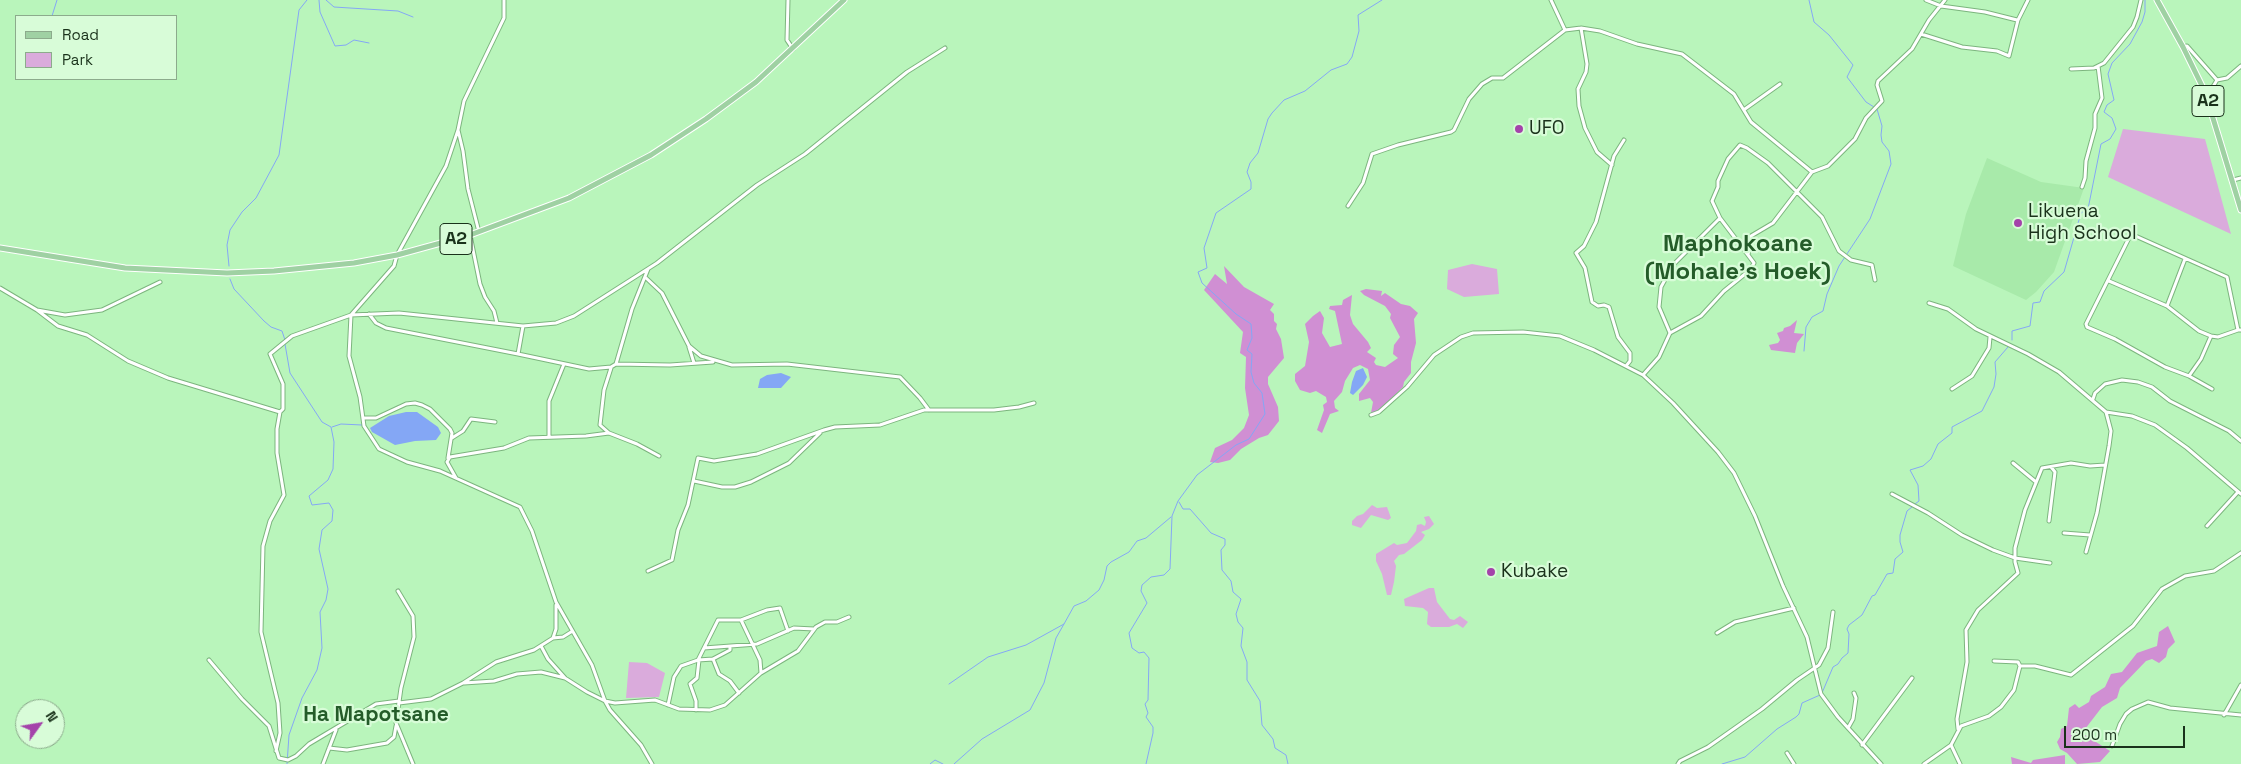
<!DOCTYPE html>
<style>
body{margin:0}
#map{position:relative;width:2241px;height:764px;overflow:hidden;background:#b9f5bb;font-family:"Space Grotesk",sans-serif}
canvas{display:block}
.legend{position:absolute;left:15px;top:15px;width:162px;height:65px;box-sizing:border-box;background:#d8fcd8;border:1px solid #8cab8c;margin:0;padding:6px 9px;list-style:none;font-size:15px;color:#1a321b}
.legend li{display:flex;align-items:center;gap:10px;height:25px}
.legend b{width:25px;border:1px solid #8cab8c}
.north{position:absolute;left:15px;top:699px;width:50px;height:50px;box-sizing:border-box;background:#d8fcd8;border:1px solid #8cab8c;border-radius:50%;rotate:58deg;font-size:14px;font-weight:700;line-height:20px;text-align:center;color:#1a321b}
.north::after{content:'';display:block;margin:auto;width:18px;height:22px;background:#a443aa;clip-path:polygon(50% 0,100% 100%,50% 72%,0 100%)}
.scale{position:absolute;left:2064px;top:726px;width:121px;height:22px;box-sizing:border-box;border:2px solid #1a321b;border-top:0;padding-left:6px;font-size:15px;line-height:18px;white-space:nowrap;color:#1a321b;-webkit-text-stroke:4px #d8fcd8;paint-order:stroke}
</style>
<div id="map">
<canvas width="2241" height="764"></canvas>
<ul class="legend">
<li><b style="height:6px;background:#9fd1a3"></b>Road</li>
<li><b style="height:14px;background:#daabdc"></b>Park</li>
</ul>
<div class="north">N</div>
<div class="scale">200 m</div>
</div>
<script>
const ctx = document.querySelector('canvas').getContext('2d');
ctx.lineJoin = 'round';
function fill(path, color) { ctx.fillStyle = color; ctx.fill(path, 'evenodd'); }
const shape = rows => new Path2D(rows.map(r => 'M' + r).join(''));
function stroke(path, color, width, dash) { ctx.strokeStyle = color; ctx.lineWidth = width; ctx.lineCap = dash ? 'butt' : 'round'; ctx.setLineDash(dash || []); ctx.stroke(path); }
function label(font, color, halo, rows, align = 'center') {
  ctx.font = font + ' "Space Grotesk",sans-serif'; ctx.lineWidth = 4.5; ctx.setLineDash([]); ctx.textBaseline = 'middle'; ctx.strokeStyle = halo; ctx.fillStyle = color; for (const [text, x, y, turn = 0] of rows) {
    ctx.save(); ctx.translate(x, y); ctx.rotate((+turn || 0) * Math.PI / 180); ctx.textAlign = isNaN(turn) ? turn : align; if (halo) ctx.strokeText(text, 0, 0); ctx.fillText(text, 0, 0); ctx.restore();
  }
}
const built = shape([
 [1987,158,2041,182,2084,188,2054,272,2036,292,2026,300,1953,266,1966,214]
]);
const green = shape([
 [2123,129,2205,139,2231,234,2108,177],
 [1472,264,1497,269,1499,294,1464,297,1447,289,1448,270],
 [1372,505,1377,508,1387,507,1391,518,1388,520,1371,515,1361,528,1352,525,1352,521,1357,516,1363,514],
 [1429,516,1434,524,1429,529,1421,532,1425,535,1422,540,1404,554,1399,555,1394,561,1396,566,1394,582,1391,595,1387,595,1382,574,1376,561,1376,554,1394,543,1397,545,1407,543,1416,531,1417,525,1421,524,1425,526,1426,522,1424,517],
 [1429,588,1434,588,1437,602,1450,619,1454,620,1460,616,1468,622,1463,628,1457,624,1449,627,1431,627,1427,624,1428,612,1423,608,1405,606,1404,599],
 [629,662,647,663,665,673,659,697,626,698]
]);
const forest = shape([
 [1224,266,1244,287,1274,304,1270,310,1274,314,1274,321,1277,324,1276,329,1281,339,1284,358,1268,377,1268,384,1278,407,1279,421,1268,435,1259,438,1241,449,1230,460,1218,463,1210,462,1215,448,1232,440,1244,428,1249,415,1245,388,1246,357,1240,353,1243,332,1204,290,1215,274,1227,284],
 [1366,289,1382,291,1381,296,1385,293,1401,304,1410,306,1418,313,1414,319,1416,343,1411,362,1411,373,1404,382,1403,387,1379,411,1371,413,1373,402,1370,398,1359,401,1359,394,1370,380,1368,369,1360,365,1353,368,1345,381,1342,392,1334,401,1335,408,1339,411,1330,414,1322,433,1317,430,1324,410,1323,405,1327,402,1326,397,1316,391,1310,393,1300,390,1295,381,1295,374,1305,366,1309,342,1305,324,1313,316,1320,311,1324,318,1322,333,1330,347,1342,344,1335,311,1329,309,1330,306,1342,305,1343,300,1352,295,1350,315,1353,324,1368,342,1371,348,1367,352,1376,358,1374,362,1376,365,1385,367,1398,358,1393,354,1394,345,1400,337,1390,318,1391,314,1385,306,1364,295,1360,291],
 [1797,320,1794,333,1804,334,1797,343,1795,353,1771,350,1769,345,1778,343,1780,340,1777,333,1783,331,1784,328,1790,326],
 [2168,626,2175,642,2168,649,2166,657,2159,663,2152,659,2146,661,2120,688,2117,698,2102,707,2082,733,2110,751,2100,762,2077,764,2067,753,2060,749,2057,742,2060,737,2061,729,2067,726,2069,708,2075,704,2079,708,2089,702,2091,696,2105,687,2111,674,2122,672,2137,653,2157,646,2159,632],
 [2065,755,2065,764,2012,764,2011,757,2031,763,2033,760]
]);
const water = shape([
 [1363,368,1367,377,1363,385,1353,395,1350,393,1352,382,1356,371],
 [781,373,791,377,781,388,758,388,760,379,767,375],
 [406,412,417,412,438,427,441,433,436,440,415,441,395,445,372,432,370,428,389,416]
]);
const stream = shape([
 [319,0,320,12,335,46,346,45,354,40,369,43],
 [326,0,334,7,398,11,413,17],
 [1809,0,1814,22,1829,35,1853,65,1847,77,1866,102,1874,107],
 [52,16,57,0],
 [229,266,227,245,230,230,242,212,256,198,279,155,299,10,307,0],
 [230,279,234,289,264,321,271,327,282,331,285,340],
 [2012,340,2012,331,2030,326,2033,303,2040,302,2044,291,2064,272,2081,213,2088,209,2101,144,2110,139,2116,129,2112,118,2104,112,2107,105,2114,100,2108,74,2112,63,2130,44,2142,22,2145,12,2145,0],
 [285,344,290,373,322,422,331,427,334,442,333,469,328,480,309,496,312,505,329,503,333,510,332,521,322,530,319,549,328,589,326,600,320,612,322,648,317,670,302,698,289,735,287,764],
 [1804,351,1806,327,1812,317,1823,311,1827,294,1839,266,1870,219,1891,164,1889,151,1882,142,1881,135,1882,126,1877,109],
 [332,427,341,424,362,425],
 [1179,502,1183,509,1190,509,1211,533,1225,539,1225,545,1221,550,1222,570,1231,581,1233,592,1241,599,1236,614,1238,622,1243,628,1241,646,1247,662,1247,680,1260,701,1262,725,1273,739,1275,748,1286,755,1288,764],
 [1915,504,1919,501,1918,485,1910,470,1923,466,1931,459,1938,444,1952,433,1952,427,1982,411,1994,387,1996,374,1995,362,2008,347],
 [949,684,988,657,1026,645,1064,624,1074,606,1086,601,1099,590,1104,580,1107,566,1111,562,1129,552,1137,541,1146,538,1171,517],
 [1822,693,1833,667,1838,664,1842,658,1848,653,1849,634,1847,629,1849,625,1862,615,1872,596,1875,595,1887,574,1893,573,1895,559,1903,552,1900,542,1900,535,1907,511,1912,507],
 [930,764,935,760,943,764],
 [954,764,982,739,1030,710,1044,683,1056,638,1064,624],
 [1146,764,1153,733,1153,727,1146,717,1148,713,1145,704,1148,700,1149,658,1144,652,1139,653,1132,648,1129,633,1147,603,1141,591,1142,585,1151,577,1164,575,1170,569,1172,516,1178,501,1197,475,1236,445,1249,439,1265,414,1262,393,1254,383,1251,372,1252,354,1247,350,1252,338,1251,324,1236,314,1202,283,1198,272,1207,268,1204,248,1216,213,1251,189,1251,182,1247,172,1250,163,1258,153,1268,119,1272,113,1284,100,1305,91,1331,70,1347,64,1352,57,1359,31,1358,15,1382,0],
 [1722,764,1745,757,1777,729,1796,717,1799,714,1802,703,1820,695]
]);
const street = shape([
 [788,0,787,40,793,49],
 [1551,0,1565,30],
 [1926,0,1941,6,1985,12,2017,20],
 [1581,28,1587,64,1586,72,1578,89,1579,106,1585,128,1597,152,1612,165],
 [1921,34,1962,47,1997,51,2009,56,2018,20,2028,0],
 [2183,47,2187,46,2217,80],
 [2071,69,2094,68,2104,63,2133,27,2137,17,2141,0],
 [2205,92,2211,90,2217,80,2227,78,2241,66],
 [1745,109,1780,84],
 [458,130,446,166,397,255,394,266,351,315,349,356,360,397,364,426,379,449,407,462,440,471,520,507,532,531,556,602,592,665,605,701,610,710,641,745,652,764],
 [1624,140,1614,156,1596,222,1584,246,1576,253,1585,268,1592,302,1598,306,1604,305,1609,307,1618,337,1630,353,1630,361,1626,366],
 [2233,180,2241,178],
 [2082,187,2085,178,2086,161,2095,128,2095,114,2102,98,2098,66],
 [1348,206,1363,183,1372,154,1398,145,1451,132,1454,130,1469,99,1482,84,1492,78,1503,78,1565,30,1581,28,1600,31,1637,44,1682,54,1734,94,1751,122,1812,172],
 [479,232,468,189,463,151,458,130,464,101,504,18,504,0],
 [470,235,480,284,485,297,494,311,497,323],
 [1748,255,1720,218,1712,201,1718,187,1718,181,1728,159,1740,145,1747,148,1768,163,1822,217,1839,251,1851,260,1872,265,1875,280],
 [645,277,662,293,689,346,701,356,732,365,787,364,900,377,920,398,929,410],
 [2109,281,2167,306,2199,331,2211,336,2218,337,2238,330],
 [0,288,37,310,65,315,102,310,160,282],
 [1929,303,1948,309,1976,329,2028,354,2059,372,2106,412,2132,416,2155,425,2187,448,2241,494],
 [2167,306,2185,259],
 [37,310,58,326,87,335,128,361,168,378,280,412],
 [369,314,376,323,386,328,518,354],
 [523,326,518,354,589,369,611,367,616,364,632,309,648,269],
 [1670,333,1659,307,1661,287,1673,265,1720,218],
 [689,347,694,363],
 [616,364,670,365,713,362],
 [611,368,604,390,600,425,609,433,637,444,659,456],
 [1643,375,1659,357,1670,333,1701,316,1724,291,1750,270,1754,263,1748,255,1751,236,1773,223,1812,172,1828,166,1855,139,1866,118,1882,101,1877,85,1878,81,1912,49,1929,20,1945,0],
 [2189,376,2201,359,2211,336],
 [1952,389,1972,376,1989,348,1990,337],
 [2212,389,2189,376,2165,367,2115,339,2087,327,2086,324,2131,234,2227,277,2238,330,2241,330],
 [2093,399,2095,393,2105,384,2122,380,2138,382,2152,387,2170,401,2229,431,2241,441],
 [1371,415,1379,412,1407,387,1434,355,1461,337,1473,333,1523,332,1560,336,1594,350,1643,375,1673,403,1718,452,1734,473,1755,516,1783,586,1807,637,1821,694,1838,717,1881,764],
 [363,418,376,418,406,404,415,403,422,405,430,409,450,429,452,433,448,458],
 [549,437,549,401,564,364],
 [452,438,463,431,471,419,495,422],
 [2013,463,2036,482],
 [456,478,447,462,450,457,504,448,529,438,586,436,609,433],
 [694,481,722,487,735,487,751,482,789,463,820,433],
 [1892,494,1928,513,1962,535,1993,550,2015,558,2050,563],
 [2049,521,2055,472,2051,467],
 [2207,526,2238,492],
 [2064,533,2090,535],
 [2086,552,2097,513,2109,446,2111,431,2106,412],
 [648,571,672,560,678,530,688,505,698,458,714,461,757,454,824,430,835,427,880,425,924,410,994,410,1019,407,1034,403],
 [398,591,413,616,414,637,401,688,396,723,413,764],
 [741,620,760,660,761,673],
 [1717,633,1735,622,1794,608],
 [553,638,563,637,571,632],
 [541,646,548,659,565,678,587,692,605,701,615,703,655,700,679,709,710,710,725,705,761,673,798,651,816,627,825,622,837,622,849,617],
 [704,648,757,644,794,628,814,629],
 [713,659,719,674,730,681,739,693],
 [209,660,242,699,269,726,279,758,288,760,296,756,309,744,376,704,399,701],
 [698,660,713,659,730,650,730,648],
 [1994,661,2018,662,2020,666,2035,666,2071,675,2133,626,2162,589,2185,576,2214,571,2241,553],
 [464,683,494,681,517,674,541,672,565,678],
 [399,703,431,699,463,683,496,662,534,650,553,638,556,629,556,605],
 [668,705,674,677,681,666,698,660,718,620,741,620,767,610,780,608,788,631],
 [696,710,696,701,690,684,697,678,699,660],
 [2224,715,2241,685],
 [1848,728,1853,719,1856,698,1854,693],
 [1958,729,1957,719,1967,662,1966,630,1978,610,2018,573,2015,562,2015,548,2025,510,2042,468,2071,463,2090,466,2105,465],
 [1862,745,1912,678],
 [1951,745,1960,764],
 [2112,746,2120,724,2126,714,2132,709,2148,702,2170,708,2241,715],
 [329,748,347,750,387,743,394,737,396,726],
 [276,751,280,733,278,703,261,632,263,546,270,521,284,495,277,453,277,429,280,412,283,409,283,384,270,354,292,336,351,315,399,313,523,326,556,323,574,316,657,263,757,185,805,154,907,72,945,48],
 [1787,753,1794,764],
 [323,764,336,730],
 [1678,764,1680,761,1708,747,1762,709,1797,680,1819,665,1828,648,1833,612],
 [1924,764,1951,745,1961,726,1989,716,2001,707,2014,690,2020,666]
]);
const primary = shape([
 [2157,0,2183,47,2205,92,2241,210],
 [0,248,125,268,227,273,274,271,354,263,397,255,470,235,569,198,651,155,706,119,756,82,844,0]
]);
const markers = [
 [1519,129,5,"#a443aa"],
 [2018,223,5,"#a443aa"],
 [1491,572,5,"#a443aa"]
];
const shields = [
 [2208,101,32],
 [456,239,32]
];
const shieldNames = [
 ["A2",2208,101],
 ["A2",456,239]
];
const poiNames = [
 ["UFO",1529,129],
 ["Likuena",2028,212],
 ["High School",2028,234],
 ["Kubake",1501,572]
];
const quarterNames = [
 ["Ha Mapotsane",376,715]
];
const districtNames = [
 ["Maphokoane",1738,244],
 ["(Mohale's Hoek)",1738,272]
];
fill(built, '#a8eaaa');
fill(green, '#daabdc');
fill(forest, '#d08fd3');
fill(water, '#84a7f5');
stroke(stream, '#84a7f5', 1);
stroke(street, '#7cb57e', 5);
stroke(primary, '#fff', 7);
stroke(street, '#fff', 3);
stroke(primary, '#9fd1a3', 5);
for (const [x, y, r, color] of markers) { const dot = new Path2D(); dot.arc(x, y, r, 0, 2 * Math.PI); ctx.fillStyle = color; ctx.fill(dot); stroke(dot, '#d8fcd8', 2); }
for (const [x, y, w] of shields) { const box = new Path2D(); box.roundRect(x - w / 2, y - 15.5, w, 31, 4); ctx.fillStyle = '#d8fcd8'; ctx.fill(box); stroke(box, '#1a321b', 1); }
label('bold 18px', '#1a321b', null, shieldNames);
label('19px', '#1a321b', '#d8fcd8', poiNames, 'left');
label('bold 21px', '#245c29', '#d8fcd8', quarterNames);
label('bold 24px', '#245c29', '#d8fcd8', districtNames);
</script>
